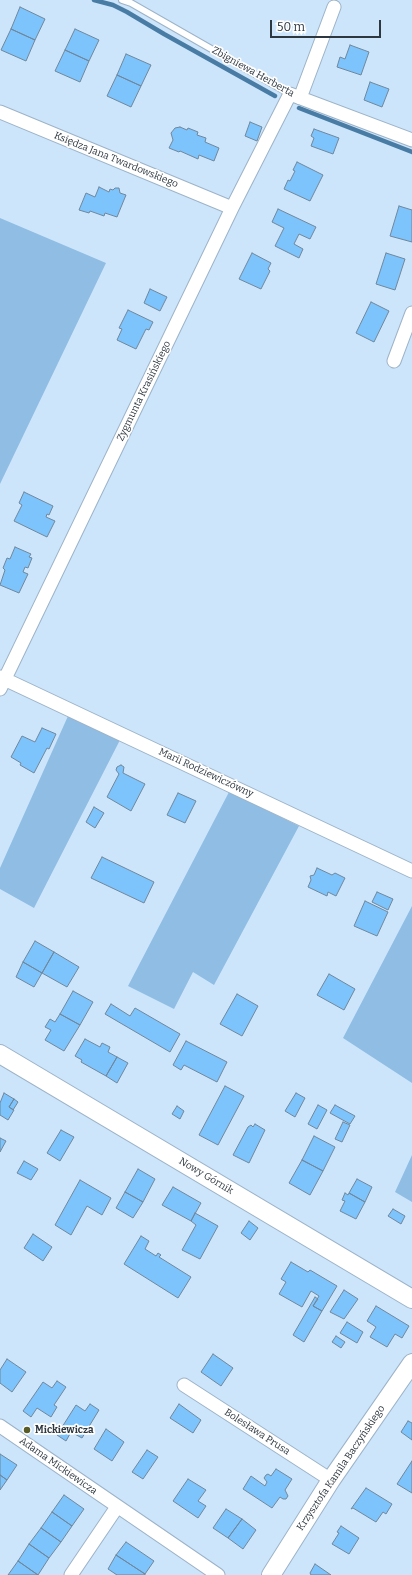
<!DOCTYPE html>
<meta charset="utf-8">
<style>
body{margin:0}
#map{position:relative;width:412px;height:1575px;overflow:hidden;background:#cde5fb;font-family:Bitter,serif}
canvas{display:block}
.scale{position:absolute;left:270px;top:20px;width:111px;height:18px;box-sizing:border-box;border:2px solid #2d373f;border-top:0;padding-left:5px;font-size:12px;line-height:14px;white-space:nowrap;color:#2d373f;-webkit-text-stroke:3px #fff;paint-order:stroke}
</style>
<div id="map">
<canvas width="412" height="1575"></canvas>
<div class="scale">50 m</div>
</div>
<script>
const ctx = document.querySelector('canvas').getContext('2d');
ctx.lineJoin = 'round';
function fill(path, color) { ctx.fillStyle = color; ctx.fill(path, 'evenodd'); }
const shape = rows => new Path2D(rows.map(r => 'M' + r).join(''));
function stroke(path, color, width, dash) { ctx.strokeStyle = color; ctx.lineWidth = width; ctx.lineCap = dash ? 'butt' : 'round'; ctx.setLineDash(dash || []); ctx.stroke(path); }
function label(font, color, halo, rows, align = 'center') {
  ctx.font = font + ' Bitter,serif'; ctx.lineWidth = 3.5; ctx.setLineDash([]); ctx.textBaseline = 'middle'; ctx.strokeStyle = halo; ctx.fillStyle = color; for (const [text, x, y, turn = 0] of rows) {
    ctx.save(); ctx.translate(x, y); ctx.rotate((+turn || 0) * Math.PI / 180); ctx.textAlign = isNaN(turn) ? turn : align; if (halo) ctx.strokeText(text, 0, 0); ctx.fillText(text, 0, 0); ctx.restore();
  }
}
const green = shape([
 [0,218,106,263,0,484],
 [68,716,120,740,34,908,0,889,0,868],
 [229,792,299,826,214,985,193,972,174,1009,128,986],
 [412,906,412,1083,343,1038],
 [412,1155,412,1202,395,1192]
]);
const stream = shape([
 [94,0,113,5,127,12,164,34,275,96],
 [299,108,412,152]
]);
const building = shape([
 [20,7,45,19,35,40,11,29,20,7],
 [11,29,35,40,26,61,1,50,11,29],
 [75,29,99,40,89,61,65,50,75,29],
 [350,45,369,52,361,75,337,67,340,57,345,59,350,45],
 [65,50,89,61,80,82,55,71,65,50],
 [126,54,151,65,141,86,117,75,126,54],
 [117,75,141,86,131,107,107,96,117,75],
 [370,82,389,89,382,107,364,100,370,82],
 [250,122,262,127,257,141,245,136,250,122],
 [180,127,187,130,188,128,198,132,197,135,206,138,205,142,219,148,214,161,199,155,198,159,180,151,179,152,169,148,173,140,171,133,175,128,180,127],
 [314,129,339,138,333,154,311,146,314,138,311,136,314,129],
 [297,162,323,175,310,201,284,189,288,180,290,181,295,171,293,170,297,162],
 [99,187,109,192,110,189,113,190,115,188,119,188,120,193,126,195,117,217,105,213,104,216,90,211,89,213,79,210,86,193,95,197,99,187],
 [399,206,412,210,412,242,390,236,399,206],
 [278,209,316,227,310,239,299,234,294,244,303,249,299,258,275,246,284,228,272,222,278,209],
 [252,253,271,263,268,269,270,271,261,289,239,279,252,253],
 [386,253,405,259,395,290,376,284,386,253],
 [150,289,167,297,160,311,144,303,150,289],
 [371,302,389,311,374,342,356,333,371,302],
 [128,310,153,322,149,330,146,329,136,349,117,340,122,329,119,328,128,310],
 [24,492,53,506,49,515,47,514,46,517,55,521,47,537,14,521,22,505,19,503,24,492],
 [15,547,31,554,29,557,32,558,28,568,25,567,23,572,28,574,19,593,0,585,5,570,3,568,7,558,10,559,15,547],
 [42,728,56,734,49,749,47,748,34,773,20,765,21,763,11,757,22,736,35,742,42,728],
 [121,765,124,767,123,773,145,784,131,811,107,797,119,774,116,770,117,767,121,765],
 [178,793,196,801,185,823,167,815,178,793],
 [94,807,104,813,95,828,86,822,94,807],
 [102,857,154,882,144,903,91,878,102,857],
 [317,868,332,875,335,873,345,878,336,896,328,892,327,896,308,887,311,880,310,876,314,875,317,868],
 [377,892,393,899,388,910,372,902,377,892],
 [365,901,388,912,377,936,354,926,365,901],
 [35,941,54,952,42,973,23,962,35,941],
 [54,952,79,967,67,987,42,973,54,952],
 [23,962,42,973,34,987,16,977,23,962],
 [329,974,355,989,344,1010,317,995,329,974],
 [73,991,93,1002,80,1025,60,1014,73,991],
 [237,994,258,1006,242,1036,220,1024,237,994],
 [111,1004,130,1016,135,1008,180,1034,170,1052,105,1014,111,1004],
 [60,1014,80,1025,64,1051,45,1040,51,1030,45,1027,50,1019,55,1022,60,1014],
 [85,1039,100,1047,102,1043,110,1047,108,1052,117,1057,106,1076,81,1062,82,1060,75,1056,85,1039],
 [186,1041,227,1062,217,1082,184,1065,181,1070,173,1065,186,1041],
 [117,1057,128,1063,117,1083,106,1076,117,1057],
 [225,1086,244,1096,218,1145,199,1135,225,1086],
 [4,1093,14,1099,9,1107,14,1110,8,1120,0,1115,0,1103,4,1093],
 [296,1093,305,1098,295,1117,285,1111,296,1093],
 [14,1099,18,1102,13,1110,9,1107,14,1099],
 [318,1105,327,1110,317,1129,308,1124,318,1105],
 [335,1105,355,1116,350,1124,330,1113,335,1105],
 [177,1106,184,1111,180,1119,172,1114,177,1106],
 [343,1122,350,1125,342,1142,335,1139,343,1122],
 [255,1124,265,1130,249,1163,233,1155,248,1127,251,1125,253,1127,255,1124],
 [61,1130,74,1137,60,1161,47,1153,61,1130],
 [314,1136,335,1147,323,1171,302,1160,314,1136],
 [0,1138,6,1141,0,1152,0,1138],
 [302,1160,323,1171,310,1195,289,1183,302,1160],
 [24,1161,38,1169,31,1180,17,1173,24,1161],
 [138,1169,155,1179,143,1202,125,1192,138,1169],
 [357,1179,372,1187,365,1202,349,1193,357,1179],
 [80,1180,111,1198,102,1215,87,1206,71,1235,55,1225,80,1180],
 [173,1187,201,1203,191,1221,162,1205,173,1187],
 [125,1192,143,1202,133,1218,116,1208,125,1192],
 [345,1193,348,1195,349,1193,365,1202,356,1219,340,1211,345,1201,342,1200,345,1193],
 [393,1209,405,1216,401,1224,388,1216,393,1209],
 [195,1213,218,1226,200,1259,182,1250,196,1225,191,1221,195,1213],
 [249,1221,258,1228,250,1240,241,1233,249,1221],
 [33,1234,52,1247,43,1261,24,1248,33,1234],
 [141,1236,149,1241,145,1249,156,1256,158,1253,161,1255,159,1257,191,1277,178,1298,124,1264,141,1236],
 [291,1262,308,1272,310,1270,337,1286,322,1311,313,1306,319,1296,311,1291,302,1307,279,1294,286,1282,281,1279,291,1262],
 [344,1290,358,1299,344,1319,330,1312,344,1290],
 [315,1297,318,1299,313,1306,322,1311,304,1342,293,1335,315,1297],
 [376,1306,409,1326,402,1338,395,1334,387,1347,370,1337,376,1327,367,1321,376,1306],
 [347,1322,363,1332,357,1343,340,1333,347,1322],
 [336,1336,345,1342,341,1348,332,1342,336,1336],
 [213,1354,233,1368,221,1386,201,1372,213,1354],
 [7,1359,26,1372,12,1392,0,1383,0,1370,7,1359],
 [57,1381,66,1387,54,1405,57,1407,51,1417,37,1408,31,1417,23,1411,43,1382,52,1388,57,1381],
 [90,1404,99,1410,82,1438,71,1432,66,1441,57,1435,76,1405,85,1411,90,1404],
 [179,1404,201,1420,193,1433,170,1418,179,1404],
 [408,1421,412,1423,412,1440,401,1432,408,1421],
 [106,1429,124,1442,112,1461,94,1449,106,1429],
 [147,1450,158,1457,143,1479,132,1472,147,1450],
 [0,1454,17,1465,7,1480,0,1475,0,1454],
 [412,1461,412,1493,397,1484,412,1461],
 [276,1469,292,1479,285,1490,288,1496,286,1499,283,1499,280,1497,272,1508,243,1489,251,1476,265,1486,267,1482,264,1478,266,1475,268,1474,271,1476,276,1469],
 [0,1475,7,1480,0,1490,0,1475],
 [188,1479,206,1490,198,1501,206,1506,198,1518,173,1501,188,1479],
 [366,1488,392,1504,386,1514,383,1512,376,1522,353,1508,351,1509,366,1488],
 [64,1495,84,1509,72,1526,52,1512,64,1495],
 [226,1509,242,1519,228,1538,213,1528,226,1509],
 [52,1512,72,1526,61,1542,41,1528,52,1512],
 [242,1519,256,1530,243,1549,228,1538,242,1519],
 [341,1526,359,1538,349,1554,332,1544,339,1533,337,1532,341,1526],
 [41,1528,61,1542,49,1558,29,1544,41,1528],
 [126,1542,154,1561,145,1574,116,1555,126,1542],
 [29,1544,49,1558,38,1575,18,1561,29,1544],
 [116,1555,145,1574,145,1575,117,1575,108,1569,116,1555],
 [18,1561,38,1575,8,1575,18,1561],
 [315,1564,331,1575,311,1575,310,1573,315,1564]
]);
const lane = shape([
 [122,0,131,3,290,94]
]);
const street = shape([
 [300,98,334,7],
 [0,112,232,208],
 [394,361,412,313],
 [0,677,412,871],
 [0,689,232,208,290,94,412,140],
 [184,1385,331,1480],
 [0,1426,218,1575],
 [71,1575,117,1507]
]);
const secondary = shape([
 [0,1054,412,1299],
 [271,1575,331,1480,412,1363]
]);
const markers = [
 [27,1430,4,"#585c29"]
];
const streetNames = [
 ["Zbigniewa Herberta",253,72,29],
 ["Księdza Jana Twardowskiego",116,160,22],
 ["Zygmunta Krasińskiego",144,391,-64],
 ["Marii Rodziewiczówny",206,773,25],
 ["Nowy Górnik",206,1176,31],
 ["Bolesława Prusa",257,1432,33],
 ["Adama Mickiewicza",58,1466,35],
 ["Krzysztofa Kamila Baczyńskiego",341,1468,-56]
];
const poiNames = [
 ["Mickiewicza",35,1430]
];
fill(green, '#90bde4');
stroke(stream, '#487ca5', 4.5);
fill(building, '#7dc3fc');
stroke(building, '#70879b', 1);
stroke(lane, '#9cb3c8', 8);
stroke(street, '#9cb3c8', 15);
stroke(secondary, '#9cb3c8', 20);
stroke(lane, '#fff', 6);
stroke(street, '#fff', 13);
stroke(secondary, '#fff', 18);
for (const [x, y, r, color] of markers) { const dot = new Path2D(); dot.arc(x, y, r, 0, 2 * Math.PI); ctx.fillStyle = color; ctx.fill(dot); stroke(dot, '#fff', 1.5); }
label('10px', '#2d373f', '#fff', streetNames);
label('bold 10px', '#2d373f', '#fff', poiNames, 'left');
</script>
